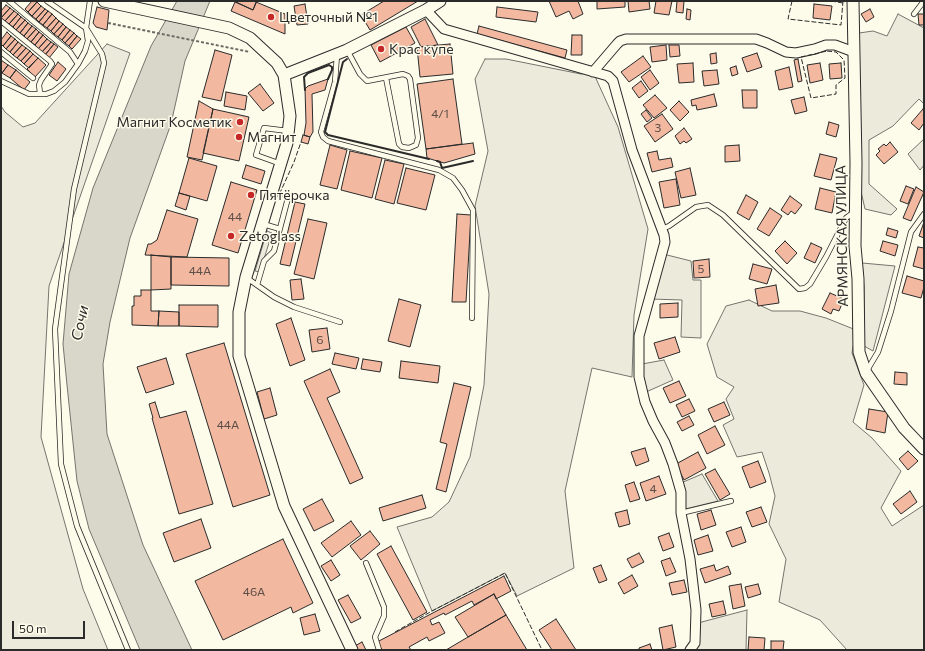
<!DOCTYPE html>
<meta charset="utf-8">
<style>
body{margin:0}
#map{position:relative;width:925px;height:651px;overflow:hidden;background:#fdfbea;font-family:Commissioner,sans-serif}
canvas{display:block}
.frame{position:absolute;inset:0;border:2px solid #2b2b2b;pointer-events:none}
.scale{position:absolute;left:12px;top:621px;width:73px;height:18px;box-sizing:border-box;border:2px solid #2b2b2b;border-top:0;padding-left:5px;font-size:12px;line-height:14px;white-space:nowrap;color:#2b2b2b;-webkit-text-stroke:3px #fdfbea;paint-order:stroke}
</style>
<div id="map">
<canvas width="925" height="651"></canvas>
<div class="frame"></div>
<div class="scale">50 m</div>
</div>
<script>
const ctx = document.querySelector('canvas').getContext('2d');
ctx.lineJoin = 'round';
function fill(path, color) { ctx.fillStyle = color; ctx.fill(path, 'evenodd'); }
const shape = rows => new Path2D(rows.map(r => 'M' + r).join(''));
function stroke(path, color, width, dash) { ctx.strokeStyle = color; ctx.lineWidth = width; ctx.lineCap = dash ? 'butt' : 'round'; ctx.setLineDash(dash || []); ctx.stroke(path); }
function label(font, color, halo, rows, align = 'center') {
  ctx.font = font + ' Commissioner,sans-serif'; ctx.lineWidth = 3; ctx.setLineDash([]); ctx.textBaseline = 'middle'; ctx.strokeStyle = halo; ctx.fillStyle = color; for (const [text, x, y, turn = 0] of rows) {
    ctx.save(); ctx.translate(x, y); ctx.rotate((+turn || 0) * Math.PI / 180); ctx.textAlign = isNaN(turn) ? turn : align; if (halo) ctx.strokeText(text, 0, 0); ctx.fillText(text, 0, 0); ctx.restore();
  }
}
const green = shape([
 [898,14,924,28,924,104,919,99,893,126,869,140,869,184,897,209,891,215,865,209,860,187,859,33,873,31,887,36,898,14],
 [107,44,130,53,49,286,41,437,83,589,108,650,1,650,1,106,5,112,23,127,35,123,107,44],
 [485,59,506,59,581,74,593,72,618,127,648,229,634,315,632,377,592,368,565,491,574,568,517,596,505,573,432,611,397,527,432,517,449,502,470,457,484,385,489,294,475,206,488,151,475,79,485,59],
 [924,139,924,165,920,170,908,154,924,139],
 [267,231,272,233,260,272,255,271,267,231],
 [663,254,691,261,693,280,701,280,701,338,681,337,682,300,651,299,663,254],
 [862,263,895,266,873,351,864,346,864,287,862,263],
 [749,300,772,311,800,311,826,318,856,330,852,353,864,385,853,422,872,438,901,471,881,508,892,526,924,505,924,650,847,650,820,620,779,602,786,559,769,524,775,496,769,473,762,452,737,457,723,425,734,419,726,399,734,387,717,377,707,344,726,306,749,300],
 [664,360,673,380,646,392,642,377,642,364,664,360],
 [702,474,718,501,685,509,681,483,702,474],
 [747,610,746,650,694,650,698,623,747,610]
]);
const water = shape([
 [177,1,210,1,185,61,171,124,130,238,110,322,103,364,107,434,143,545,192,650,140,650,89,529,77,481,67,385,63,344,69,274,93,188,151,46,177,1]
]);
const building = shape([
 [32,1,37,2,28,12,25,9,32,1],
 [234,1,257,1,253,10,234,1],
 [384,1,418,1,370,30,361,15,384,1],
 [549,1,578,1,583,14,573,19,569,11,556,17,549,1],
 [597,1,625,1,625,7,597,9,597,1],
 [628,1,649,1,650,9,629,12,628,1],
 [656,1,672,1,669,15,654,13,656,1],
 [677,1,684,1,683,13,676,12,677,1],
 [37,2,41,6,32,16,28,12,37,2],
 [235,2,253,10,256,2,285,14,285,34,231,11,235,2],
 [305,4,308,24,297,25,294,6,305,4],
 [814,4,832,6,830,20,813,18,814,4],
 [6,5,10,8,1,18,1,11,6,5],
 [41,6,45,9,36,19,32,16,41,6],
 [97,7,109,10,107,30,96,27,93,23,97,7],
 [497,7,538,12,536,22,496,17,497,7],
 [10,8,14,11,5,21,1,18,10,8],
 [45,9,48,11,39,22,36,19,45,9],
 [687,9,691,10,690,20,686,19,687,9],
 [870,9,874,17,866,22,861,14,870,9],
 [14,11,18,14,9,24,5,21,14,11],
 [48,11,52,14,43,25,39,22,48,11],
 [18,14,21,17,13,27,9,24,18,14],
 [52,14,56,18,47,28,43,25,52,14],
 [918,14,924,14,924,25,919,25,918,14],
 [21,17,25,20,16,30,13,27,21,17],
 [56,18,59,21,51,31,47,28,56,18],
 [425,19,438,45,421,47,411,27,425,19],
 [25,20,28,23,20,33,16,30,25,20],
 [59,21,63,24,54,34,51,31,59,21],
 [28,23,32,26,24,36,20,33,28,23],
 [63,24,66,27,58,37,54,34,63,24],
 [32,26,36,29,27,39,24,36,32,26],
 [479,26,567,50,565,58,477,34,479,26],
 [66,27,70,30,62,40,58,37,66,27],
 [406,27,415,43,380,62,371,45,406,27],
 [36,29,39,32,31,42,27,39,36,29],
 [70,30,74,33,65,43,62,40,70,30],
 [7,32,11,36,3,46,1,44,1,40,7,32],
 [39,32,43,35,35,45,31,42,39,32],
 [74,33,77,36,69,46,65,43,74,33],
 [43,35,47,39,38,49,35,45,43,35],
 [572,35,582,35,582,55,571,55,572,35],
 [11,36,15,39,6,49,3,46,11,36],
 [77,36,81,39,72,49,69,46,77,36],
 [15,39,18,42,10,52,6,49,15,39],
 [47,39,51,42,42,52,38,49,47,39],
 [18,42,22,45,13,55,10,52,18,42],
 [51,42,54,44,45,55,42,52,51,42],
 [54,44,58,47,49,58,45,55,54,44],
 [450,44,453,74,420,77,417,47,450,44],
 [22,45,26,48,17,58,13,55,22,45],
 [666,45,667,60,652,62,650,47,666,45],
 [669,45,679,45,680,56,670,57,669,45],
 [26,48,30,51,21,61,17,58,26,48],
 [215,50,232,55,221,101,202,97,215,50],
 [30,51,33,54,24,64,21,61,30,51],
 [716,53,717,63,711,64,710,54,716,53],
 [757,53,762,67,747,72,742,58,757,53],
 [33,54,38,58,29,68,24,64,33,54],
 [643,56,651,67,629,82,621,72,643,56],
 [38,58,46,65,35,77,27,69,38,58],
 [798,59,802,81,798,82,794,60,798,59],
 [1,60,8,65,2,73,1,72,1,60],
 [58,62,66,69,57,81,49,75,58,62],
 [693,63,694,82,679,83,677,64,693,63],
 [820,63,823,80,810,83,807,65,820,63],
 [841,63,842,78,830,79,829,64,841,63],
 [8,65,16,70,10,78,2,73,8,65],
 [736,66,738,74,732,76,730,68,736,66],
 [789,67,793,87,779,90,775,71,789,67],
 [16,70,30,82,24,90,10,78,16,70],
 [650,70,659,83,650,90,641,77,650,70],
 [717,70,719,84,704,86,702,71,717,70],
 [328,79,325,90,312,94,313,132,310,137,304,135,306,123,305,89,308,86,328,79],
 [453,79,462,144,426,149,417,84,453,79],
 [641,81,648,91,639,98,632,88,641,81],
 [260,84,274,103,263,111,248,93,260,84],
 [742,90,757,90,757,108,743,108,742,90],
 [226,92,247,96,245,110,224,106,226,92],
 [714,94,717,106,697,110,696,105,692,106,691,100,714,94],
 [655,95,667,108,654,118,643,105,655,95],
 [804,97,807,111,795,114,791,100,804,97],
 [199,101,213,109,202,160,187,157,199,101],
 [679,101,689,112,680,121,670,110,679,101],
 [213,109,249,117,239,161,203,153,213,109],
 [923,109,924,110,924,123,919,130,911,123,923,109],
 [646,110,652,118,647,122,641,114,646,110],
 [662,114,673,129,655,142,644,126,662,114],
 [829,122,839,125,836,137,826,134,829,122],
 [684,128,692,139,686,143,684,141,680,144,675,136,684,128],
 [303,135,310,137,308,144,301,142,303,135],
 [890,142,898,152,884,164,876,155,880,151,878,149,884,144,886,146,890,142],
 [473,143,475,154,444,163,427,158,426,149,473,143],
 [330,145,347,150,337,189,320,185,330,145],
 [739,145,740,161,725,162,725,146,739,145],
 [350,151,382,158,372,198,341,190,350,151],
 [657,151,659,160,671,158,673,167,652,172,647,153,657,151],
 [820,154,837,158,831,180,814,176,820,154],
 [189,158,217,166,207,201,179,193,189,158],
 [385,160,404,164,394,204,375,199,385,160],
 [246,165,265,171,261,184,242,178,246,165],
 [406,168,435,175,426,210,397,203,406,168],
 [690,168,696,195,681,198,675,172,690,168],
 [676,179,680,205,664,208,659,182,676,179],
 [231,182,257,190,238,253,212,245,231,182],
 [906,186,914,189,908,204,900,201,906,186],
 [916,187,924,192,911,221,903,218,916,187],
 [820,188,836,192,832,213,815,209,820,188],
 [179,193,190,196,186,210,175,206,179,193],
 [746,195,758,202,749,220,737,213,746,195],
 [790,196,802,205,795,214,791,211,788,215,781,210,790,196],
 [295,202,305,204,290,266,280,264,295,202],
 [770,208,782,216,769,236,757,229,770,208],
 [167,210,198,219,187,257,145,255,148,244,151,244,157,240,167,210],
 [457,214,471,215,466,302,452,302,457,214],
 [308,219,327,223,314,279,294,274,308,219],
 [924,222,924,238,919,236,924,222],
 [888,228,898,231,896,238,886,235,888,228],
 [785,241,797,253,787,264,775,251,785,241],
 [883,241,898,245,895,256,880,251,883,241],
 [811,243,822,248,815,263,804,258,811,243],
 [918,247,924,248,924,269,913,266,918,247],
 [151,255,171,257,171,289,151,290,151,255],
 [171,257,229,258,229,286,171,285,171,257],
 [709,259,710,277,694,278,693,261,709,259],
 [753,264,772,269,767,284,749,279,753,264],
 [907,276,924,281,924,287,921,298,902,293,907,276],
 [301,279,304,299,292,300,290,280,301,279],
 [776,285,779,303,758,306,755,289,776,285],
 [141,290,151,290,151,311,159,311,158,326,132,325,132,306,134,306,134,296,141,296,141,290],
 [830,293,844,299,839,311,833,309,831,314,822,309,830,293],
 [399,299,421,305,410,347,388,341,399,299],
 [678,303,678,317,660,318,660,304,678,303],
 [179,305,218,305,218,327,179,326,179,305],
 [159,311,179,312,179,326,158,326,159,311],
 [291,318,305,360,290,366,276,324,291,318],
 [327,328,330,349,312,352,309,330,327,328],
 [675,337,680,352,659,359,654,343,675,337],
 [224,343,270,495,233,507,186,354,224,343],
 [335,353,359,358,356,369,332,364,335,353],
 [166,358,174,384,146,393,137,367,166,358],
 [363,359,382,362,380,372,361,369,363,359],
 [401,361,440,366,438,383,399,378,401,361],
 [330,369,340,392,327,398,363,478,350,484,304,381,330,369],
 [895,372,907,373,907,385,894,384,895,372],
 [679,381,686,396,670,403,663,388,679,381],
 [454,383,471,387,446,492,436,489,447,444,440,442,454,383],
 [270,388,277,415,264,419,257,392,270,388],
 [689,399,695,411,682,417,676,405,689,399],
 [155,402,160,418,186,411,213,504,179,514,152,418,153,418,149,404,155,402],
 [724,402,730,415,714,422,708,409,724,402],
 [869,409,888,412,885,433,866,429,869,409],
 [689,416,694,425,682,431,677,422,689,416],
 [715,426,725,445,707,454,698,435,715,426],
 [645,448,649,461,636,466,631,452,645,448],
 [908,451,918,461,908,470,899,459,908,451],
 [698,452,706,468,684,480,676,464,698,452],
 [758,461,766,482,750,488,742,467,758,461],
 [715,469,730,494,720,500,705,474,715,469],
 [659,476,666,494,646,501,640,483,659,476],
 [634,482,640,499,630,502,625,485,634,482],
 [910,491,917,502,901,514,893,504,910,491],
 [422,495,426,508,383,521,379,508,422,495],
 [322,499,334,521,314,531,303,509,322,499],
 [761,507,767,522,752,527,746,512,761,507],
 [627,510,630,524,619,527,615,513,627,510],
 [711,510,716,525,701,530,697,514,711,510],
 [201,519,211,548,174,562,163,533,201,519],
 [351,521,361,535,332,557,321,543,351,521],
 [741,527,746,542,732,547,726,532,741,527],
 [370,531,380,544,361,560,350,546,370,531],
 [669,533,674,547,663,551,658,537,669,533],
 [708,535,713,551,698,555,694,540,708,535],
 [283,539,313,603,293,613,291,607,223,640,195,581,283,539],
 [391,546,427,612,413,620,377,554,391,546],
 [639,553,644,562,632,568,627,559,639,553],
 [670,558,676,572,666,576,661,561,670,558],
 [331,560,340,575,331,581,321,566,331,560],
 [601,565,607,580,599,583,593,568,601,565],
 [714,565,716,571,728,566,731,574,705,583,700,569,714,565],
 [632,575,638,586,624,594,618,583,632,575],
 [504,576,511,591,496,599,494,594,474,605,472,601,445,615,444,613,430,620,432,625,439,622,445,633,429,641,427,637,409,647,411,650,382,650,377,642,504,576],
 [684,580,687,592,672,595,669,583,684,580],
 [741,584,745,606,733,609,729,586,741,584],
 [758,584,761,594,748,598,745,587,758,584],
 [494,594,506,615,468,637,455,617,494,594],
 [348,595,361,618,351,623,338,600,348,595],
 [723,601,726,614,712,617,709,604,723,601],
 [315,614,320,631,304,635,300,618,315,614],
 [506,615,527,650,446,650,468,637,506,615],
 [556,619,576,650,552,650,539,630,556,619],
 [672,625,676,647,663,650,659,628,672,625],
 [749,637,765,638,764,650,748,650,749,637],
 [771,641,784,641,783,650,771,650,771,641],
 [362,642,366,650,355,650,353,647,362,642],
 [650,644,652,650,639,650,639,648,650,644]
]);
const path = shape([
 [108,23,250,52]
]);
const service = shape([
 [9,1,70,52,78,64],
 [90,1,86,28,102,54,104,63,74,189,55,329,61,464,77,526,128,650],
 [914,14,924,1],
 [1,21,50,61,52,64,41,80,39,85,40,93],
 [347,50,360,74,367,81,403,74,408,76,410,79,418,138,416,145,409,148,402,147,399,144,386,78],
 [1,52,33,78],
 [337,55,335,82,321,132,323,137,328,141,439,170,453,178,462,190,473,210,472,318],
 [1,81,29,94,46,94,54,91,65,82,78,64,85,51,88,41,86,28,47,1],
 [281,164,256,155,264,128,288,131],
 [263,224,280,229],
 [662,229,669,226,696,207,708,205,723,215,799,289,805,288,810,284,826,257,846,218,854,212],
 [247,278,274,297,294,307,340,322],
 [257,285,264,261,274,251,288,198],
 [866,372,878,352,891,311,911,232,924,214],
 [681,513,731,501],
 [366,563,384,607,384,616,375,637,379,650]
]);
const minor = shape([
 [426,10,444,29,608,76,613,81,632,150,664,235,665,242,639,336,639,377,645,402,653,421,665,443,673,464,681,492,681,513,690,559,696,610,695,643,690,650],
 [593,72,617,44,620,41,626,39,756,39,767,43,786,52,796,53,815,49,826,45,835,45,854,52]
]);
const tertiary = shape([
 [104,1,229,28,250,38,277,63,284,75,290,116,287,143,246,277,239,312,239,356,284,506,352,650],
 [853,1,856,163,855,246,858,279,859,352,866,373,904,428,924,449],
 [284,75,347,50,426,10,440,1]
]);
const fence = shape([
 [792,1,788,19,841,25,843,1],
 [831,1,843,3],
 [827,51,836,52,844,60,845,78,836,85,836,94,811,98,801,57,827,51],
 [295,202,296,200,279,195,294,162,301,142],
 [395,632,432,611,505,573,542,650]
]);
const wall = shape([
 [347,59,343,62,325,132,328,135,429,159],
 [305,90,304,77,308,73,329,65,332,67,332,70,328,79],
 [437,161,440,162,442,168,473,161]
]);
const markers = [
 [271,17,4,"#c62828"],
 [381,49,4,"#c62828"],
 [240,122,4,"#c62828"],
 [239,137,4,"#c62828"],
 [251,195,4,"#c62828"],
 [231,236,4,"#c62828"]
];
const numberNames = [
 ["4/1",440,114],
 ["3",658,128],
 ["44",235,217],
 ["5",701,269],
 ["44А",200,271],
 ["6",320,340],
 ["44А",228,425],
 ["4",653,489],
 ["46А",254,592]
];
const poiNames = [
 ["Цветочный №1",279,17],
 ["Крас купе",389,49],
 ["Магнит Косметик",232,122,"right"],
 ["Магнит",247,137],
 ["Пятёрочка",259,195],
 ["Zetoglass",239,236]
];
const streetNames = [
 ["АРМЯНСКАЯ УЛИЦА",842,236,-91]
];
const waterNames = [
 ["Сочи",80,323,-78]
];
fill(green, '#ecebdb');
stroke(green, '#74746e', 1);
fill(water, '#d8d7c9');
stroke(water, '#74746e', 1);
fill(building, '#f2b8a0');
stroke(building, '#2b2b2b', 1);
stroke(service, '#2b2b2b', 6);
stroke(minor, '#2b2b2b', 11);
stroke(tertiary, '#2b2b2b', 13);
stroke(path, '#6a6964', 2, [3, 2]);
stroke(service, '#fdfbea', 4.5);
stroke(minor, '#fdfbea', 9);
stroke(tertiary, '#fdfbea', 11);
stroke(fence, '#2b2b2b', 1, [5, 2]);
stroke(wall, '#2b2b2b', 2);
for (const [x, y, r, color] of markers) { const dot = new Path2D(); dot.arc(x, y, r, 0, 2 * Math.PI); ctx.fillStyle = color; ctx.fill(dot); stroke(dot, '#fdfbea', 1.5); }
label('12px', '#5d4e48', null, numberNames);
label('14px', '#2b2b2b', '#fdfbea', poiNames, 'left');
label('14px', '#2b2b2b', '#fdfbea', streetNames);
label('italic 15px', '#2b2b2b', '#fdfbea', waterNames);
</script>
